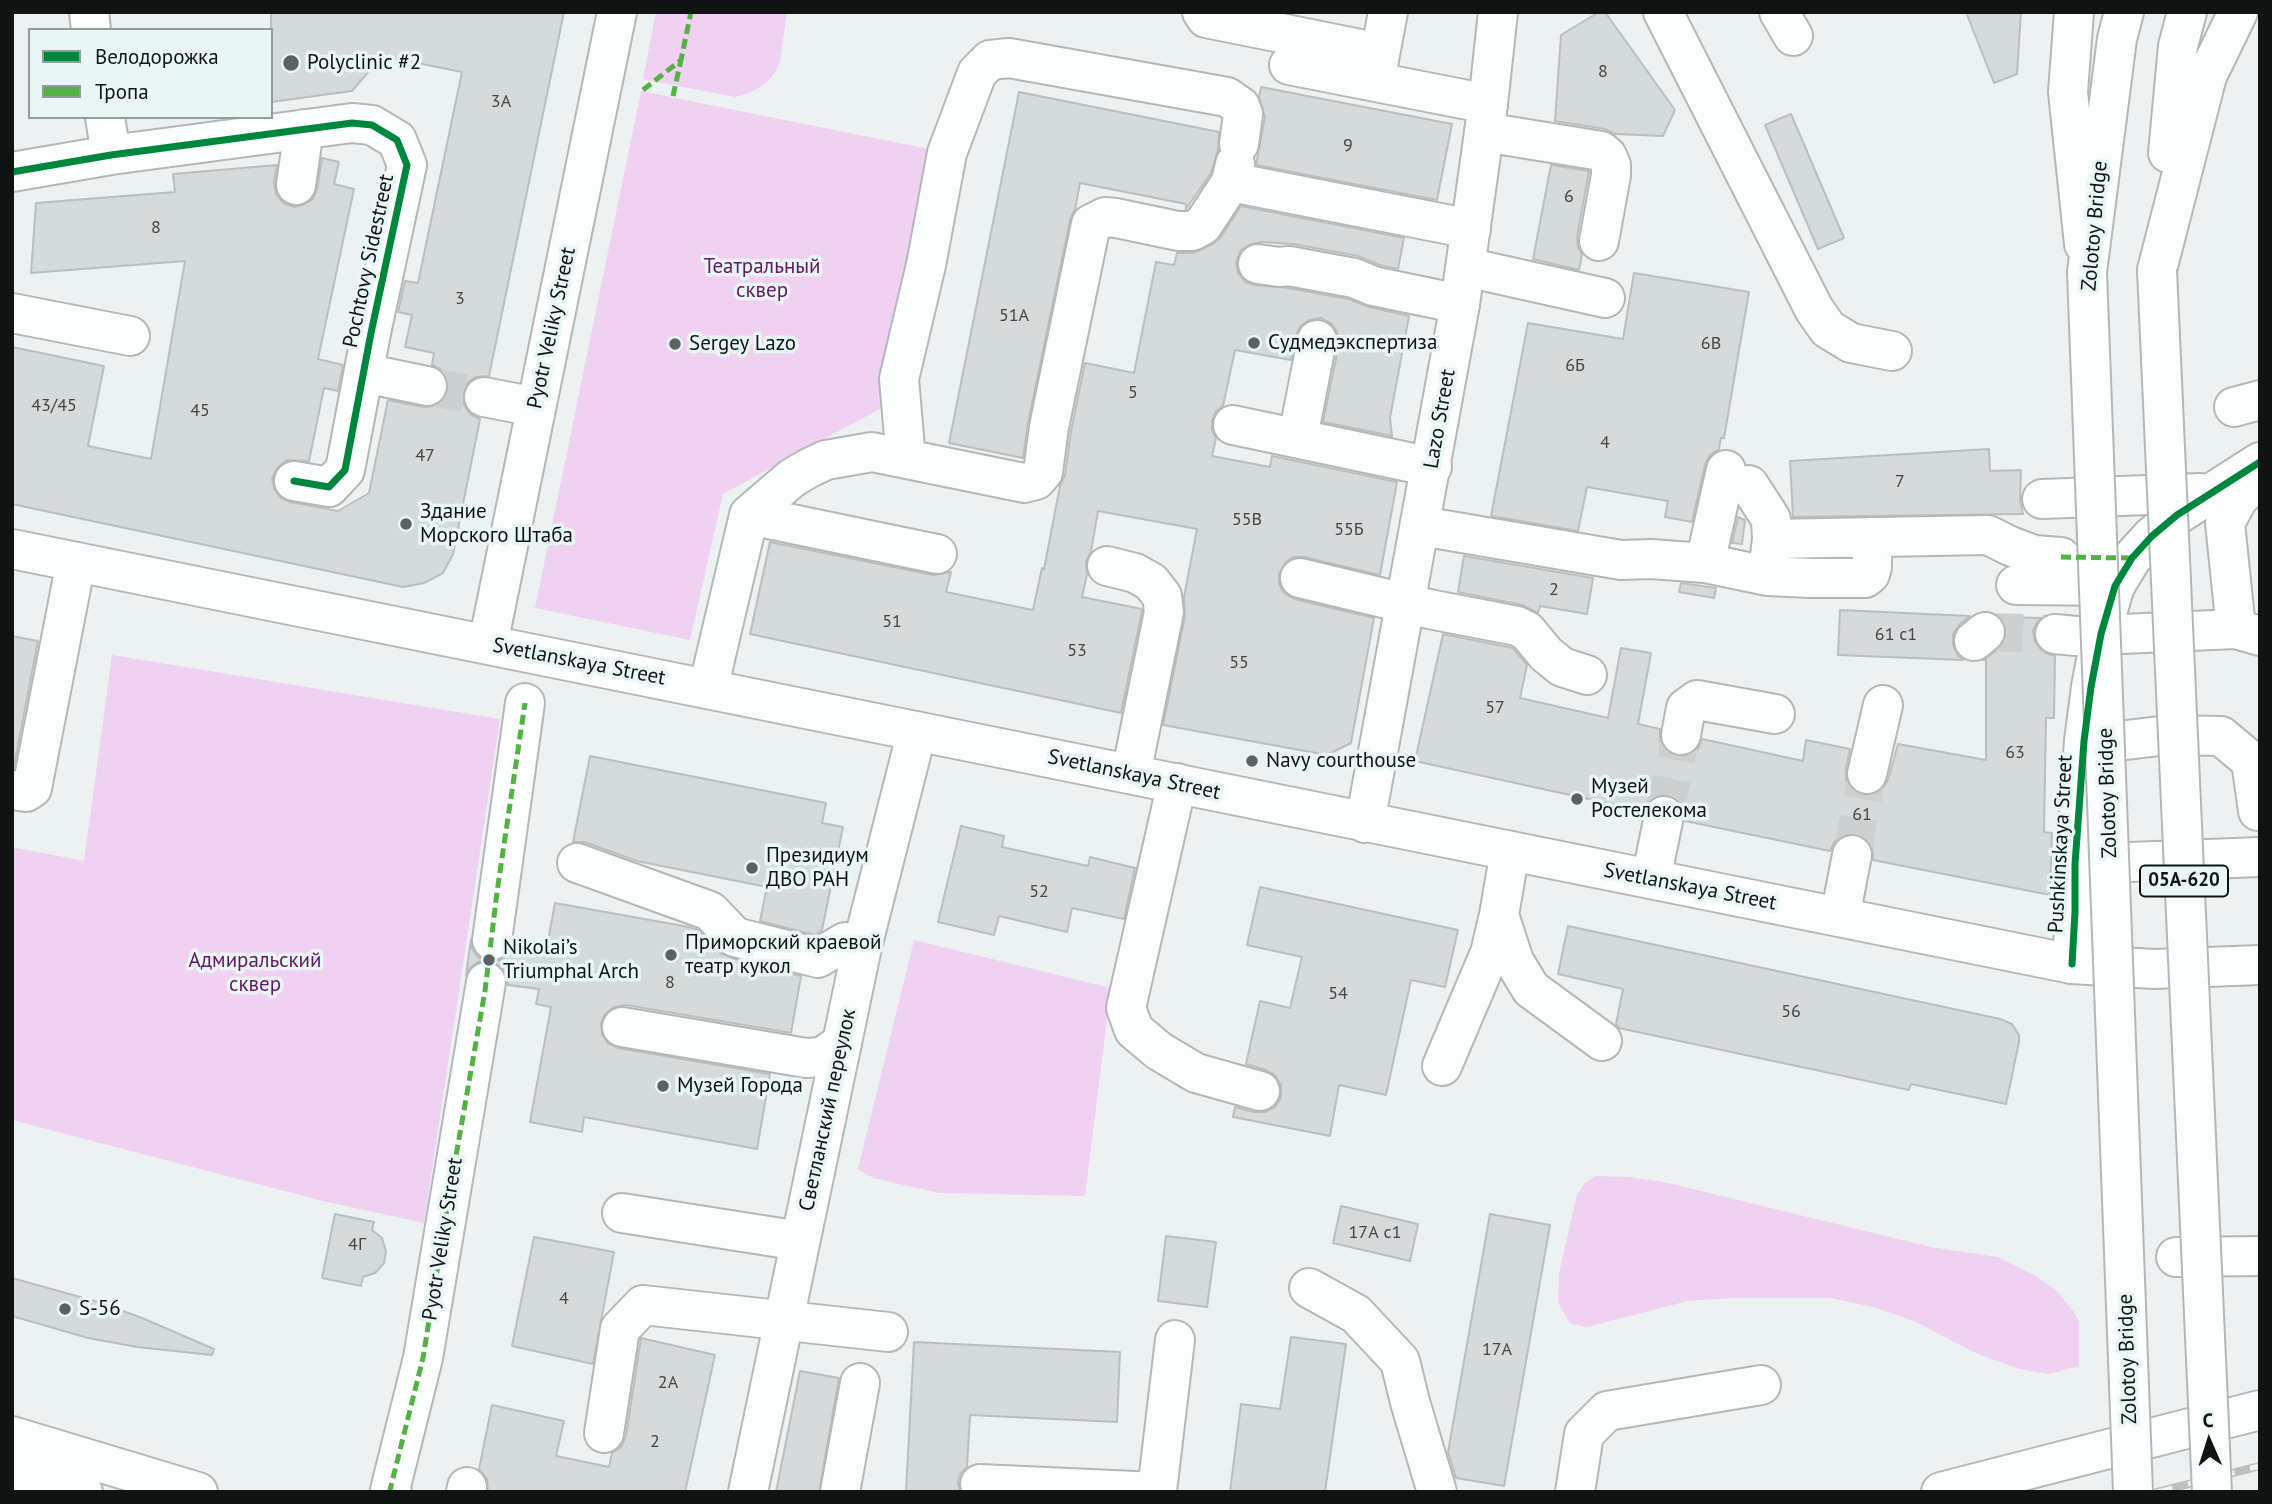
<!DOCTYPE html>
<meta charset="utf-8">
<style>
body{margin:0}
#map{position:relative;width:2272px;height:1504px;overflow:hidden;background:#ecf2f2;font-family:"PT Sans",sans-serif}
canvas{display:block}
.frame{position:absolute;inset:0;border:14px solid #0f1413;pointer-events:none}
.legend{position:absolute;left:28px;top:28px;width:245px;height:91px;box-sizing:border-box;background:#e8f6f5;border:2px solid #919c9b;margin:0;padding:9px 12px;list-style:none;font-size:21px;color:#0f1413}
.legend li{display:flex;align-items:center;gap:14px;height:35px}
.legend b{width:35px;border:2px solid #919c9b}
.north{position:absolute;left:2174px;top:1406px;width:70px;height:70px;-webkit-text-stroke:5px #e8f6f5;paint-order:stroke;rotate:357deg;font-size:19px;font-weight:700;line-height:28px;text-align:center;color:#0f1413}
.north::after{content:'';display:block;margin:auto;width:24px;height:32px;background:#0f1413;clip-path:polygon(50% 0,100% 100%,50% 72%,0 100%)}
</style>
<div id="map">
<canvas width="2272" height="1504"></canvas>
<div class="frame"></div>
<ul class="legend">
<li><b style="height:9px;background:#00873e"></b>Велодорожка</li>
<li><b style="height:9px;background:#54b144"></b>Тропа</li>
</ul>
<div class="north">С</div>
</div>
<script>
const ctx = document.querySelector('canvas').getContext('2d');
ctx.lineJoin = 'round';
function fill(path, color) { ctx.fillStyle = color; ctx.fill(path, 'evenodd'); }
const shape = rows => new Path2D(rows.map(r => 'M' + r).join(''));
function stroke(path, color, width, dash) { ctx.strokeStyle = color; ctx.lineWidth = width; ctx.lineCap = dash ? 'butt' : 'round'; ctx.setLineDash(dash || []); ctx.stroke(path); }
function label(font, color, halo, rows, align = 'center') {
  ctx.font = font + ' "PT Sans",sans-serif'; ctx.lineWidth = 7; ctx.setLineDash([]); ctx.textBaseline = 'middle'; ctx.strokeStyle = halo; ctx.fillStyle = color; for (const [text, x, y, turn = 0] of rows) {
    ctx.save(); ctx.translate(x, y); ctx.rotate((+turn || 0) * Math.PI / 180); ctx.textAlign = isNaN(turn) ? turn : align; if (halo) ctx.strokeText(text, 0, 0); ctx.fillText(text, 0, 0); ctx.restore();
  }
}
const green = shape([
 [656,12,787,12,780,62,773,76,763,85,750,93,735,97,643,79],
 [641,91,949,153,896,400,723,494,690,640,535,608],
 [112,655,500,719,424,1223,323,1201,12,1120,12,847,84,861],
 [914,940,1111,988,1085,1196,939,1193,873,1178,858,1169],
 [1596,1176,1629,1177,1664,1182,1931,1247,1997,1257,2034,1275,2056,1290,2074,1312,2079,1322,2079,1366,2049,1374,2019,1369,1978,1354,1914,1321,1873,1307,1830,1298,1732,1298,1688,1301,1587,1327,1571,1324,1558,1303,1559,1273,1577,1195,1585,1183]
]);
const building = shape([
 [271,12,564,12,489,376,476,377,468,382,463,392,464,405,470,414,480,419,453,554,443,573,424,583,403,587,12,504,12,347,104,366,88,446,151,459,185,261,31,273,36,203,175,192,173,174,277,165,274,183,276,194,283,203,294,207,303,205,313,199,317,189,322,158,339,162,334,184,354,189,318,359,343,365,338,391,324,388,309,461,287,460,278,467,272,478,274,489,281,498,290,502,338,511,369,493,388,400,423,407,435,406,444,400,448,390,448,380,442,370,432,365,434,353,405,347,412,315,398,312,405,281,418,283,462,72,382,56,352,91,271,102,271,12],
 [1599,12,1605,12,1675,110,1663,136,1615,134,1605,129,1555,121,1561,35,1599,12],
 [1966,12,2021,12,2017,74,1994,83,1966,12],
 [1261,87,1452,124,1437,200,1256,165,1265,117,1259,97,1261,87],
 [1019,92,1219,132,1218,150,1211,173,1186,209,1186,204,1080,183,1075,209,1070,220,1028,423,1023,458,949,443,1019,92],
 [1791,114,1844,238,1818,249,1765,125,1791,114],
 [1551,165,1589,171,1577,237,1578,248,1582,254,1579,270,1533,259,1551,165],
 [1241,206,1404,238,1398,269,1380,265,1358,256,1293,244,1261,242,1251,244,1241,250,1236,262,1238,273,1245,282,1254,285,1288,288,1348,299,1369,307,1409,316,1390,418,1392,436,1323,422,1339,344,1337,332,1332,324,1321,318,1309,320,1300,326,1296,336,1291,360,1235,350,1223,406,1216,411,1212,421,1212,431,1216,438,1212,456,1270,467,1272,456,1397,482,1380,575,1304,557,1293,557,1285,563,1279,574,1279,584,1284,593,1294,599,1374,618,1351,743,1327,755,1163,725,1185,616,1184,597,1197,529,1098,511,1091,551,1086,561,1087,574,1082,597,1142,609,1142,611,1121,713,750,634,770,542,933,575,951,572,946,592,1033,610,1042,568,1044,569,1060,486,1065,475,1071,431,1085,363,1134,373,1156,262,1174,265,1177,253,1193,253,1213,244,1221,237,1241,206],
 [1634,273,1749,292,1724,438,1721,438,1719,449,1710,455,1705,465,1692,522,1665,517,1668,501,1587,487,1578,531,1491,516,1528,323,1623,339,1634,273],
 [1989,449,1990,471,2021,470,2020,500,2023,514,1793,517,1790,461,1989,449],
 [1738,517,1745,520,1742,544,1732,543,1738,517],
 [1464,556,1593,578,1587,614,1540,606,1538,613,1522,605,1458,592,1464,556],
 [1681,583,1716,588,1714,598,1679,592,1681,583],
 [1840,610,1970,616,1960,624,1953,634,1953,645,1957,654,1963,660,1838,655,1840,610],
 [2000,617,2041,618,2037,622,2033,631,2035,642,2043,652,2055,656,2054,718,2046,718,2044,832,2052,833,2050,895,1873,860,1872,847,1867,839,1857,834,1844,835,1835,841,1830,851,1685,821,1684,808,1679,800,1669,795,1656,796,1647,802,1643,811,1415,761,1443,634,1513,648,1527,665,1520,698,1608,718,1621,648,1651,653,1638,724,1660,729,1660,742,1667,752,1678,757,1689,755,1698,749,1702,739,1803,761,1806,740,1850,749,1846,769,1846,781,1853,790,1861,795,1873,795,1882,789,1888,780,1898,744,1986,760,1986,660,1983,660,1999,649,2005,640,2006,628,2000,617],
 [12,636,38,641,14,766,12,766,12,636],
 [590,756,826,803,822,823,843,827,822,930,815,935,760,921,767,887,637,861,584,842,573,842,590,756],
 [961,826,1004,836,1002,847,1088,866,1090,857,1135,868,1124,919,1072,908,1067,932,999,916,994,935,938,922,961,826],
 [1260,887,1458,930,1445,987,1411,980,1386,1095,1339,1085,1330,1136,1233,1117,1235,1107,1254,1112,1265,1112,1275,1107,1281,1098,1281,1085,1275,1075,1266,1070,1246,1064,1260,1001,1290,1008,1302,957,1247,945,1260,887],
 [555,903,689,927,698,930,720,953,738,960,750,973,751,964,801,976,791,1033,626,1005,614,1007,605,1014,601,1023,602,1035,608,1043,618,1048,770,1074,757,1149,584,1117,582,1132,530,1122,551,1007,536,1004,539,989,508,985,506,974,500,966,492,961,501,960,509,954,514,942,547,946,555,903],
 [1568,926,2000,1019,2012,1024,2019,1035,2019,1042,2006,1104,1911,1084,1909,1090,1619,1028,1616,1024,1623,989,1558,974,1568,926],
 [471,939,472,949,478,957,486,961,478,962,470,968,466,975,471,939],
 [1341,1206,1418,1224,1410,1261,1333,1243,1341,1206],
 [335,1214,374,1222,372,1230,382,1238,386,1251,384,1263,375,1273,363,1277,361,1286,322,1278,335,1214],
 [1490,1214,1550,1225,1504,1486,1456,1478,1448,1452,1490,1214],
 [1166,1236,1216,1242,1207,1307,1158,1301,1166,1236],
 [534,1237,614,1252,593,1364,512,1346,534,1237],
 [12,1278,98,1302,142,1318,214,1349,212,1355,137,1347,88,1338,12,1316,12,1278],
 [1291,1337,1346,1344,1325,1492,1230,1492,1241,1404,1280,1409,1291,1337],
 [641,1338,715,1355,685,1492,488,1492,487,1479,479,1469,492,1405,564,1421,556,1456,609,1467,612,1453,621,1447,626,1436,641,1338],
 [914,1342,1120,1352,1117,1422,970,1415,967,1467,961,1473,958,1482,960,1492,906,1492,914,1342],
 [800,1371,839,1378,819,1492,776,1492,800,1371]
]);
const minorTunnel = shape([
 [427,386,484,397],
 [1985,632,2055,634],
 [1664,816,1681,735],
 [1852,855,1867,774]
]);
const minor = shape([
 [89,12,91,30],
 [1202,12,1206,18,1380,53],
 [1663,12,1814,309,1828,329,1851,343,1892,351],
 [1779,12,1793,36],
 [1289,65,1488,104],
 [1376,76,1388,12],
 [105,117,111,155],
 [1484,132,1601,151,1607,156,1611,165,1611,175,1599,241],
 [1235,164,1231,182,1471,229],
 [12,172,111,155,352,123,372,125,397,140,407,165,371,333,345,470,329,487,294,481],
 [296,185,304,129],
 [1258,264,1279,267,1289,266,1354,278,1373,286,1460,304],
 [1466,267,1605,298],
 [12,313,130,336],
 [364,373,427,386],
 [484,397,536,407],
 [2234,407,2260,400],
 [1233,425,1432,467],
 [1298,437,1317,340],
 [906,459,899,379,926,265,947,153,977,73,990,60,1009,58,1227,97,1240,106,1243,114,1239,144],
 [1749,485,1771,519,1772,539,1769,564],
 [2042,499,2200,493],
 [749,515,792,478,809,468,826,460,872,452,1024,483,1036,480,1043,472,1049,427,1091,224,1105,217,1116,218,1178,231,1192,231,1203,225,1231,182],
 [1421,526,1621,560,1651,559,1705,563,1767,576,1811,578,1865,578,1870,574,1872,567,1872,537],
 [1772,539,1988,535,2010,546,2034,555,2061,557],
 [1705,563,1726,470],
 [1107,566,1135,573,1151,582,1162,596,1164,612,1131,774],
 [1300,578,1429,609,1517,626,1527,631,1546,654,1562,667,1587,675],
 [2016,585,2115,586],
 [2236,629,2225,523,2238,499,2260,477],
 [2055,634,2076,636,2236,629,2260,636],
 [1974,641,1985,632],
 [488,644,617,12],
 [708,689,749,515,937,554],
 [1681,735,1686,708,1697,700,1775,714],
 [2084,741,2101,743,2168,735,2221,736,2251,761,2258,811],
 [1867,774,1883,705],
 [1177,783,1126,1008,1134,1030,1159,1051,1196,1073,1260,1091],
 [12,790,26,792,32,788,76,562],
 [1510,851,1499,915,1514,961,1531,989,1602,1041],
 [577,863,710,911,735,937,818,958,845,942,862,947],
 [2077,864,2260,857],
 [1651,879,1664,816],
 [1840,917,1852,855],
 [492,940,525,703],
 [2072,964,2075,912,2075,864,2084,741,2091,687,2101,634,2115,586,2132,558,2152,536,2177,515,2260,462],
 [622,1027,806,1058,822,1057,842,1043],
 [1442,1066,1490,953,1499,915],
 [622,1213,800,1241],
 [2176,1257,2260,1256],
 [1309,1288,1356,1314,1400,1361,1410,1402,1437,1492],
 [604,1433,620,1329,643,1305,888,1332],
 [980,1484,1157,1492],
 [1157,1491,1175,1340],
 [392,1492,390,1490,423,1358,486,982],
 [466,1492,467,1487],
 [840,1492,860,1383],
 [1575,1492,1584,1434,1607,1411,1761,1385]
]);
const major = shape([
 [2074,12,2068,92,2084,244],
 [12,549,2072,964,2154,969,2260,965],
 [1365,823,1460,304,1488,104,1498,12],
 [12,1436,198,1492],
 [12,1470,83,1492],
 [748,1492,862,947,917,731],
 [1941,1492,2260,1410]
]);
const highway = shape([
 [2168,153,2178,46,2187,12],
 [2157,270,2207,76,2238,12],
 [2087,272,2117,39,2124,12]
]);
const rail = shape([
 [2157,1492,2260,1466]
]);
const highwayBridge = shape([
 [2157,270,2212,1492],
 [2087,272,2133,1492]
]);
const quiet = shape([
 [643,90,681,60,691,12],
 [673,96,681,60],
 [2061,557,2132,558],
 [392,1492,390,1490,423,1358,450,1190,485,991,497,892,525,703]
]);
const cycleway = shape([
 [12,172,111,155,352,123,372,125,397,140,407,165,371,333,345,470,329,487,294,481],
 [2072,964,2075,912,2075,864,2084,741,2091,687,2101,634,2115,586,2132,558,2152,536,2177,515,2260,462]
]);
const markers = [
 [291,63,9,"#5c6261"],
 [1254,343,7,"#5c6261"],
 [675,344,7,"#5c6261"],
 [406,524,7,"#5c6261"],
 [1252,761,7,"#5c6261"],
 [1577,799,7,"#5c6261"],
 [752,868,7,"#5c6261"],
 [671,955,7,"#5c6261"],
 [489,960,7,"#5c6261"],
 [663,1086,7,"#5c6261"],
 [65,1309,7,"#5c6261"]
];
const numberNames = [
 ["8",1603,72],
 ["3А",501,102],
 ["9",1348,146],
 ["6",1569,197],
 ["8",156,228],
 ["3",460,299],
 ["51А",1014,316],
 ["6В",1711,344],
 ["6Б",1575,366],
 ["5",1133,393],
 ["43/45",54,406],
 ["45",200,411],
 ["4",1605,443],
 ["47",425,456],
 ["7",1900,482],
 ["55В",1247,520],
 ["55Б",1349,530],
 ["2",1554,590],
 ["51",892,622],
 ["61 с1",1896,635],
 ["53",1077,651],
 ["55",1239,663],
 ["57",1495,708],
 ["63",2015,753],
 ["61",1862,815],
 ["52",1039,892],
 ["8",670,983],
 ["54",1338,994],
 ["56",1791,1012],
 ["17А с1",1375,1233],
 ["4Г",357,1245],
 ["4",564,1299],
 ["17А",1497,1350],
 ["2А",668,1383],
 ["2",655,1442]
];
const shields = [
 [2184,881,88]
];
const shieldNames = [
 ["05А-620",2184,881]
];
const poiNames = [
 ["Polyclinic #2",307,63],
 ["Судмедэкспертиза",1268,343],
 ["Sergey Lazo",689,344],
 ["Здание",420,512],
 ["Морского Штаба",420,536],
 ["Navy courthouse",1266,761],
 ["Музей",1591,787],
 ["Ростелекома",1591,811],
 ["Президиум",766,856],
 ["ДВО РАН",766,880],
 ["Приморский краевой",685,943],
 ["театр кукол",685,967],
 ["Nikolai’s",503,948],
 ["Triumphal Arch",503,972],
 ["Музей Города",677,1086],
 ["S-56",79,1309]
];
const streetNames = [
 ["Zolotoy Bridge",2095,226,-85],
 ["Pochtovy Sidestreet",369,261,-78],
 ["Pyotr Veliky Street",552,328,-78],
 ["Lazo Street",1440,419,-80],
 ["Svetlanskaya Street",579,662,11],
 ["Svetlanskaya Street",1134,775,12],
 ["Zolotoy Bridge",2108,793,-92],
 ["Pushkinskaya Street",2061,844,-87],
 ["Svetlanskaya Street",1690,887,11],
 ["Светланский переулок",828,1110,-78],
 ["Pyotr Veliky Street",443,1239,-81],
 ["Zolotoy Bridge",2128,1359,-92]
];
const parkNames = [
 ["Театральный",762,267],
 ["сквер",762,291],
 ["Адмиральский",255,961],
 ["сквер",255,985]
];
fill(green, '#f1d1f2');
fill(building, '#d5dada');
stroke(building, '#b9bfbf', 2);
stroke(minorTunnel, '#cbd1d1', 38, [38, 19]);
stroke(minor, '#b2b8b7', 42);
stroke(major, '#b2b8b7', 42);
stroke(highway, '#b2b8b7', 42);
stroke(minor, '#fcfdfd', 38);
stroke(major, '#fcfdfd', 38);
stroke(highway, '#fcfdfd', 38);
stroke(rail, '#bdbfbf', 8);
stroke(rail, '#e8f6f5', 5, [16]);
stroke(highwayBridge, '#b2b8b7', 42, []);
stroke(highwayBridge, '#fcfdfd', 38);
stroke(quiet, '#54b144', 5, [10, 5]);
stroke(cycleway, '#00873e', 7);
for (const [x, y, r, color] of markers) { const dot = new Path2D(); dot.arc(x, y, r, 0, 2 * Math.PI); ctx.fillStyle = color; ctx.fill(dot); stroke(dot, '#e8f6f5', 2.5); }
label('18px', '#404645', null, numberNames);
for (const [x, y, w] of shields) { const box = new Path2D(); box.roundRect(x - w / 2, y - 15.5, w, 31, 5); ctx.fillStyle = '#e8f6f5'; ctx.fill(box); stroke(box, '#0f1413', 2); }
label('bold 19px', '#0f1413', null, shieldNames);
label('21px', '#0f1413', '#e8f6f5', poiNames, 'left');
label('21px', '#0f1413', '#e8f6f5', streetNames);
label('21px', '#661466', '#e8f6f5', parkNames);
</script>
